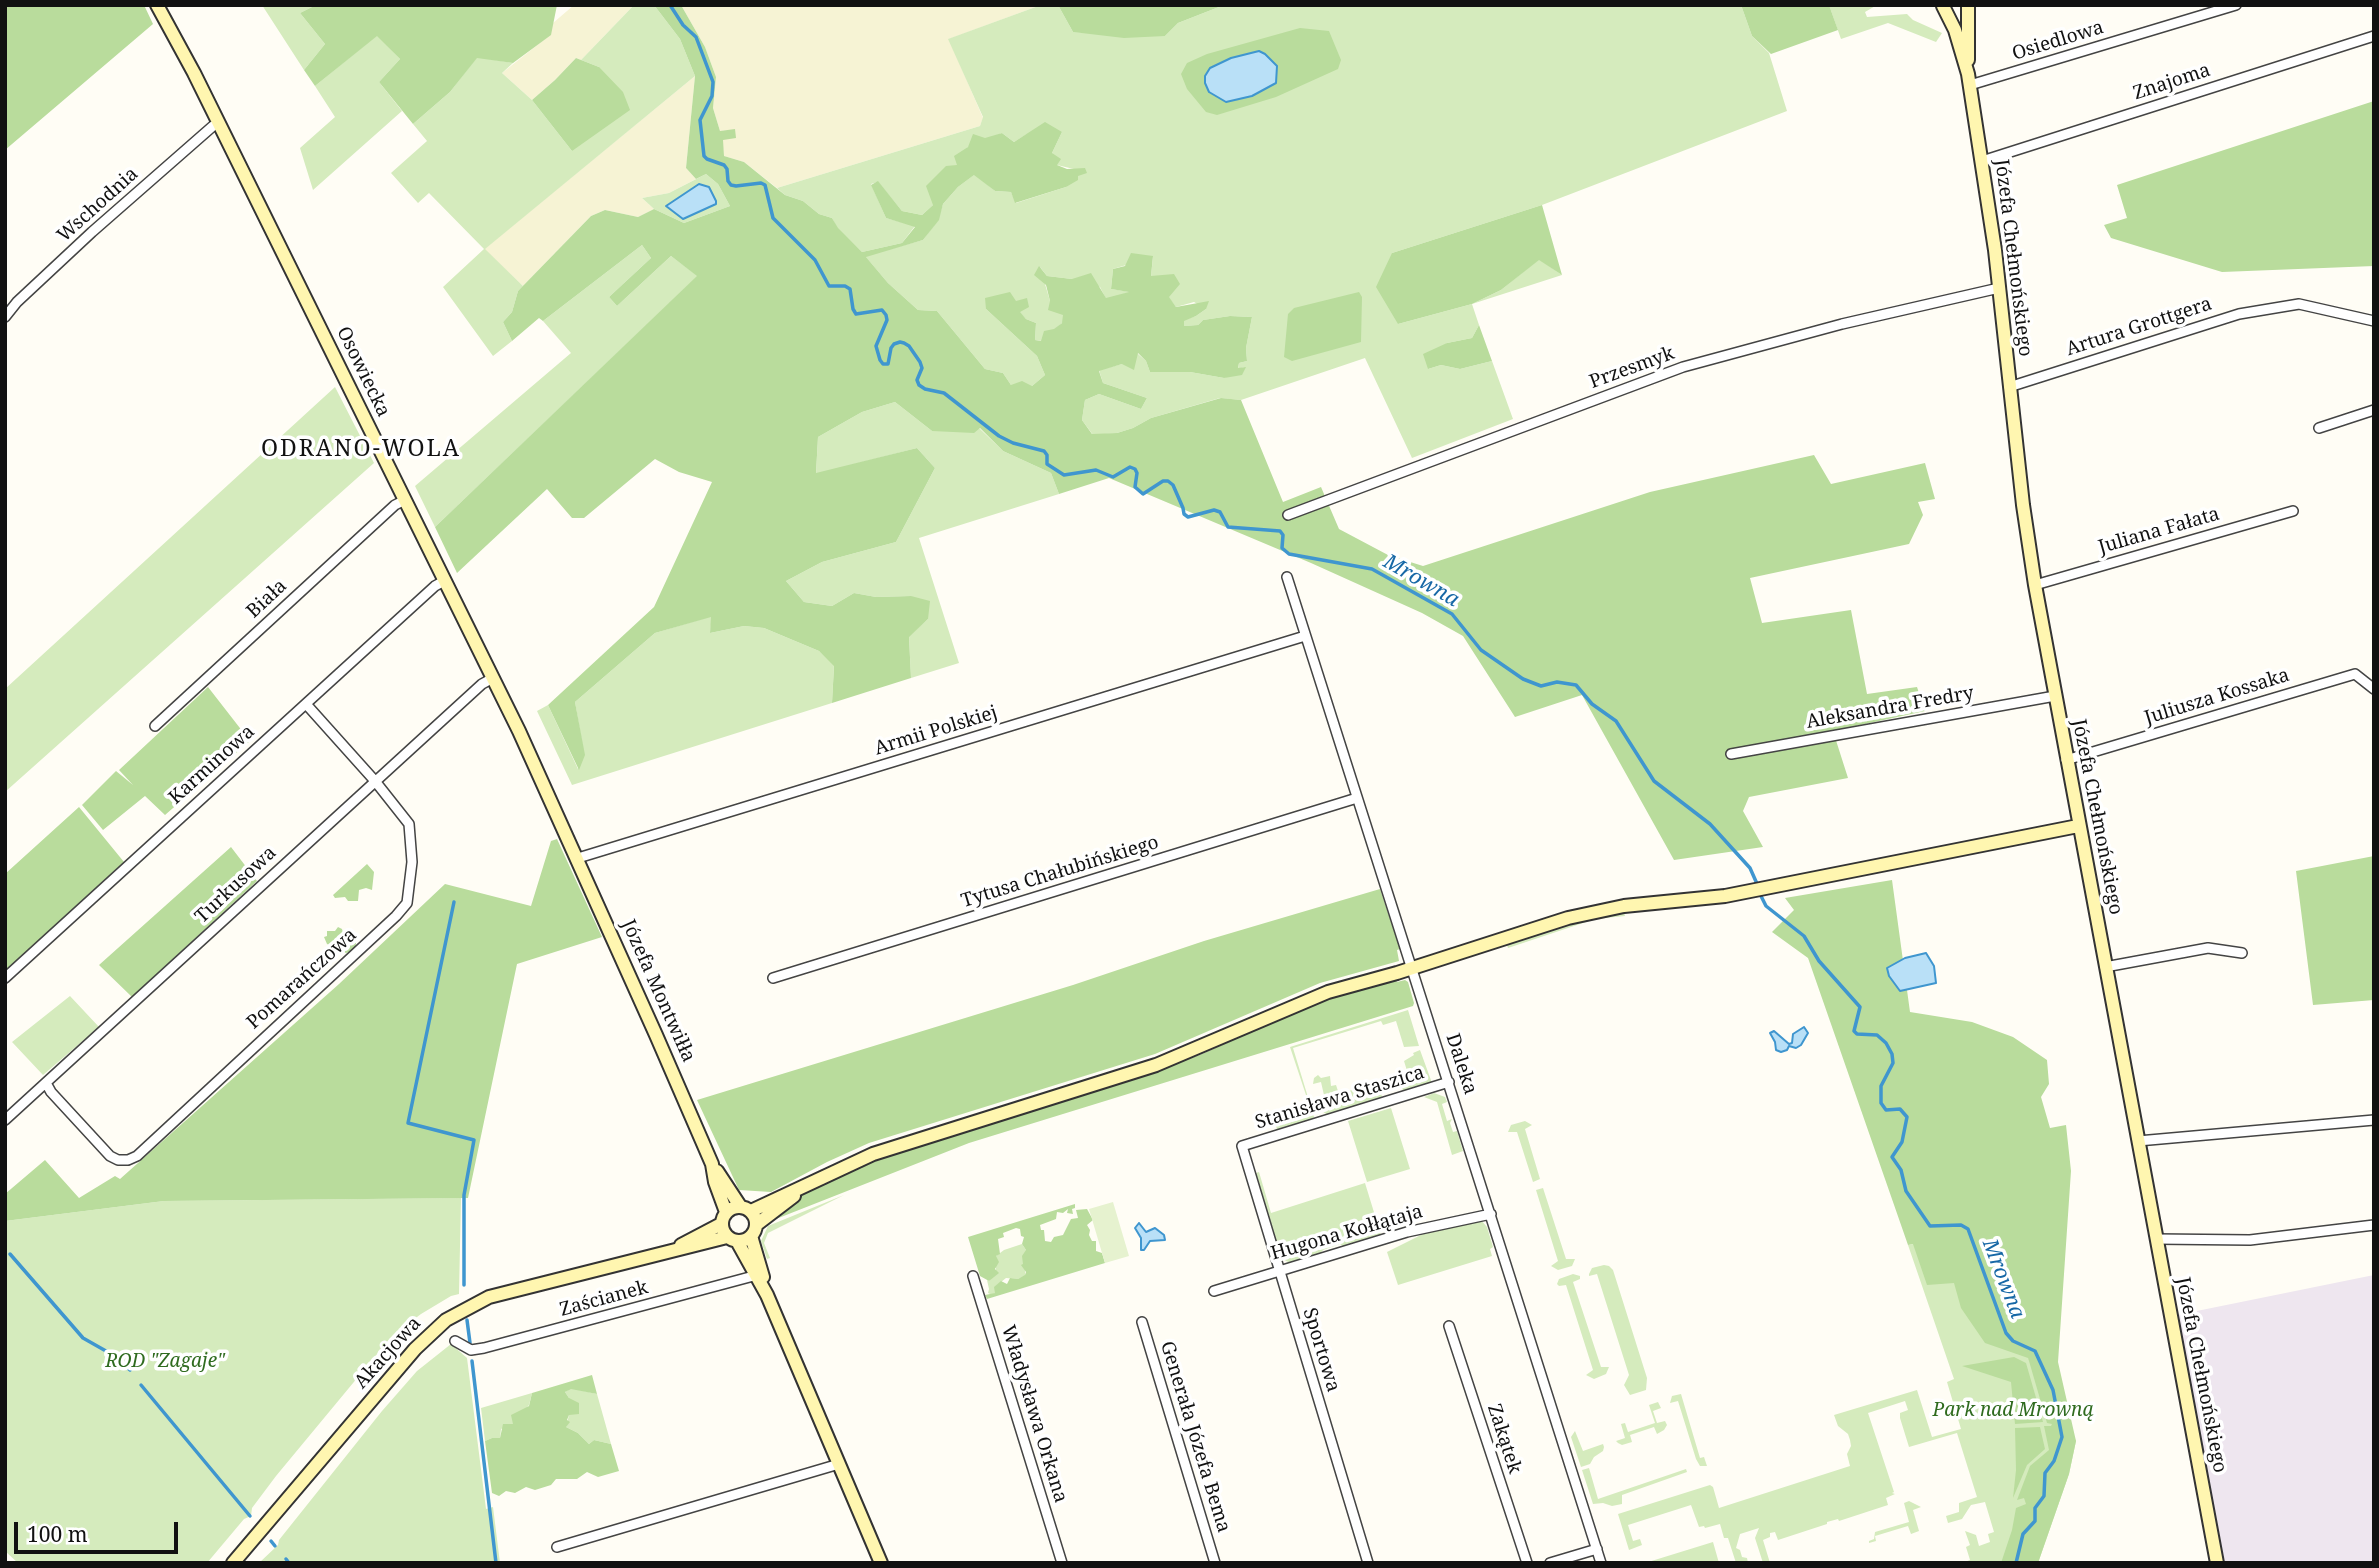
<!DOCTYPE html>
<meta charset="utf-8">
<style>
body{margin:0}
#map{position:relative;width:2379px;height:1568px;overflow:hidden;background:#fffdf5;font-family:"Noto Serif",serif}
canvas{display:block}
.frame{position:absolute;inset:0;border:7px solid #111;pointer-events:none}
.scale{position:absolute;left:14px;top:1522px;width:164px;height:32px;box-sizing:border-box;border:4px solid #111;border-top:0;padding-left:9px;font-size:21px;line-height:24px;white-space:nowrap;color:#111;-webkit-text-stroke:5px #fff;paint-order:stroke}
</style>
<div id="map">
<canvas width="2379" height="1568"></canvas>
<div class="frame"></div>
<div class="scale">100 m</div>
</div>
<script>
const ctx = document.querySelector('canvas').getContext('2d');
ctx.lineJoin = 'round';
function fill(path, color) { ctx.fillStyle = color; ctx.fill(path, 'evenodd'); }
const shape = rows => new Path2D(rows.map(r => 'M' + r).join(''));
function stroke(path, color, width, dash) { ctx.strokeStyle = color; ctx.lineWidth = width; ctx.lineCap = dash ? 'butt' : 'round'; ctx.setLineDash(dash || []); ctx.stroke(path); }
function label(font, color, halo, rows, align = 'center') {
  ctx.font = font + ' "Noto Serif",serif'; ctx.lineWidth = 7; ctx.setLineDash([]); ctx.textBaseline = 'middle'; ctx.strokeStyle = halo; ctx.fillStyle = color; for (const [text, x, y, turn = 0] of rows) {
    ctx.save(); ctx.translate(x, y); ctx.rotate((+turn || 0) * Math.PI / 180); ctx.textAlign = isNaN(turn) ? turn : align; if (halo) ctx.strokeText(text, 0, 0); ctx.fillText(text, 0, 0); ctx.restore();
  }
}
const industrial = shape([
 [2374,1275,2374,1563,2225,1563,2177,1315]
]);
const farmland = shape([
 [574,5,634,5,581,60,576,58,555,80,532,100,502,73,550,35,553,23],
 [681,5,1041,5,949,39,983,118,980,126,777,188,744,162,724,156,722,140,735,130,720,131,713,108,716,77,705,47],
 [695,76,686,168,696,179,669,193,642,198,654,209,638,217,605,210,591,216,523,286,484,249]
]);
const green = shape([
 [262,5,316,5,300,13,325,44,304,70],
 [634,5,654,5,680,39,695,76,485,249,523,286,518,291,512,312,503,322,512,341,493,356,443,287,484,249,429,193,418,203,391,173,427,141,413,124,450,92,477,57,513,63,502,73,532,100,572,151,599,67,581,60],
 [1041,5,1058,5,1073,32,1165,36,1178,23,1224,5,1741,5,1752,36,1769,53,1787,111,1542,205,1392,253,1398,324,1472,304,1501,290,1539,259,1562,275,1472,304,1479,325,1472,338,1447,343,1428,369,1441,365,1460,369,1492,361,1513,419,1412,458,1365,358,1241,400,1220,398,1151,418,1133,428,1117,433,1093,435,1082,420,1085,400,1099,394,1141,409,1147,398,1103,383,1099,370,1122,364,1137,353,1146,361,1150,372,1190,372,1224,378,1245,367,1238,369,1239,363,1247,361,1246,348,1252,317,1230,316,1203,320,1198,325,1184,326,1184,320,1196,316,1206,309,1194,302,1176,307,1151,276,1153,257,1113,269,1111,289,1131,292,1106,299,1100,287,1072,279,1047,276,1040,267,1050,301,1063,314,1063,322,1042,341,1035,340,1036,323,1026,319,1019,312,1016,302,986,309,1037,356,1045,375,1032,386,1011,385,1003,373,985,369,937,311,918,310,888,283,865,256,923,240,938,220,943,204,958,187,975,174,995,191,1011,192,1016,203,1066,187,1078,170,1057,165,1052,153,1062,132,1027,134,1014,142,1002,133,968,147,933,205,922,215,902,211,878,182,871,184,886,218,915,226,902,243,862,252,837,228,832,218,819,214,803,201,785,195,777,188,980,126,983,117,948,39],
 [1829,5,1877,5,1865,12,1867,17,1907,14,1913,20,1942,33,1936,42,1888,23,1841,39],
 [377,35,400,59,379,82,402,111,313,190,300,148,335,117,315,86],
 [706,174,718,184,730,206,684,223,654,209,642,198,669,193],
 [642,245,651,258,609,297,617,306,671,256,698,276,435,527,415,486,571,353,543,321],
 [335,387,374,463,5,792,5,689],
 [895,402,932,431,979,428,1003,451,1051,473,1059,494,919,538,959,663,911,678,909,636,928,619,911,596,876,597,854,593,832,606,804,602,786,581,822,562,896,542,935,468,917,448,816,474,818,437,862,412],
 [712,616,710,633,744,626,764,628,819,651,834,665,832,703,572,785,537,711,548,705,578,769,584,754,575,702,655,633],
 [1624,912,1625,916,1595,919,1508,948,1507,945,1508,942,1573,922],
 [70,996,99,1027,43,1075,12,1042],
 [1408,1010,1419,1046,1404,1047,1396,1021,1383,1025,1381,1021,1293,1048,1314,1117,1310,1122,1280,1132,1277,1130,1276,1125,1312,1113,1290,1047],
 [1420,1050,1432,1083,1403,1091,1399,1077,1408,1074,1404,1061,1414,1055,1413,1053],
 [1318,1075,1321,1078,1330,1076,1331,1086,1336,1085,1339,1094,1378,1082,1382,1097,1381,1099,1328,1115,1323,1112,1321,1106,1326,1104,1321,1082,1313,1084,1314,1078],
 [1434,1093,1445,1097,1447,1102,1442,1104,1447,1121,1452,1119,1450,1123,1453,1132,1457,1131,1463,1151,1452,1155,1437,1102,1424,1097],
 [1391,1108,1410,1169,1367,1182,1348,1121],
 [1525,1121,1532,1125,1525,1129,1540,1179,1533,1182,1517,1132,1508,1132,1511,1125],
 [1259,1172,1271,1213,1365,1183,1381,1235,1344,1247,1340,1244,1323,1250,1320,1254,1290,1263,1281,1258,1256,1173],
 [1543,1188,1566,1259,1575,1259,1572,1266,1558,1270,1551,1266,1558,1261,1536,1190],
 [844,1195,768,1233,764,1243,770,1258,767,1259,761,1241,768,1226],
 [461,1198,459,1294,451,1296,421,1314,392,1336,276,1476,252,1508,251,1516,244,1519,207,1563,18,1563,5,1551,5,1221,164,1201],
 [1480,1219,1487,1227,1493,1247,1490,1249,1492,1256,1398,1285,1387,1252,1423,1234],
 [1951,1237,1961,1241,2076,1441,2069,1474,2038,1563,1962,1563,1970,1560,1966,1547,1970,1545,1965,1531,1976,1535,1979,1546,1990,1542,1988,1534,1994,1532,1985,1502,1971,1505,1962,1519,1948,1523,1946,1516,1959,1512,1959,1503,1977,1497,1957,1433,1909,1447,1900,1418,1900,1413,1908,1410,1905,1401,1868,1413,1894,1492,1892,1493,1895,1494,1886,1498,1888,1505,1839,1521,1838,1519,1827,1522,1827,1524,1778,1540,1775,1532,1770,1533,1770,1537,1763,1540,1770,1563,1763,1563,1755,1538,1759,1528,1740,1534,1736,1548,1740,1550,1742,1557,1747,1558,1748,1563,1736,1563,1728,1538,1724,1538,1720,1524,1705,1528,1704,1526,1699,1527,1691,1505,1628,1525,1633,1541,1640,1539,1642,1545,1629,1550,1618,1514,1710,1485,1713,1487,1719,1508,1850,1466,1847,1454,1851,1446,1850,1440,1848,1434,1838,1426,1834,1415,1917,1390,1932,1437,1961,1429,1947,1382,1954,1379,1908,1245],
 [1022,1244,1026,1250,1025,1276,1018,1279,1006,1278,995,1287,995,1293,992,1295,988,1293,989,1289,987,1280,989,1281,996,1271,996,1256,1004,1250],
 [1604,1265,1609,1266,1613,1270,1647,1378,1646,1390,1630,1395,1624,1385,1629,1375,1597,1274,1589,1276,1589,1274,1592,1268],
 [1573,1274,1580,1276,1580,1279,1573,1282,1601,1367,1609,1367,1606,1374,1594,1379,1586,1375,1593,1370,1566,1285,1559,1286,1557,1284,1559,1279],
 [451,1344,467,1358,486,1509,493,1507,500,1563,259,1563,278,1545,279,1540,382,1411,417,1371],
 [571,1388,597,1394,611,1444,594,1440,589,1444,578,1433,566,1427,569,1415,569,1398,565,1392],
 [532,1393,529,1405,513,1424,501,1429,500,1439,492,1438,485,1441,481,1408],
 [1681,1394,1700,1458,1704,1457,1707,1466,1700,1466,1696,1459,1678,1401,1670,1403,1672,1396],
 [1658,1402,1661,1408,1653,1411,1657,1423,1665,1421,1667,1425,1664,1430,1657,1434,1654,1427,1630,1435,1632,1442,1622,1445,1618,1443,1616,1441,1625,1438,1621,1424,1625,1423,1628,1432,1655,1423,1649,1405],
 [1575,1431,1583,1451,1603,1444,1604,1447,1603,1451,1594,1457,1590,1464,1581,1467,1571,1437],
 [1589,1468,1598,1499,1686,1469,1687,1472,1622,1495,1622,1504,1612,1506,1603,1503,1593,1504,1582,1470],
 [1909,1501,1921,1507,1913,1510,1919,1531,1911,1534,1908,1526,1875,1536,1876,1541,1869,1543,1869,1541,1874,1539,1875,1532,1909,1522,1904,1503],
 [1713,1542,1719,1563,1709,1561,1703,1563,1645,1563]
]);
const forest = shape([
 [5,5,144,5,153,24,5,150],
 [316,5,557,5,551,35,513,63,477,58,450,92,413,124,379,82,400,59,377,36,315,86,304,70,325,44,300,13],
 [654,5,681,5,705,47,716,77,713,108,720,131,735,129,736,138,723,140,724,156,744,162,785,195,803,201,819,214,832,218,838,228,862,252,902,243,915,227,886,218,871,185,878,181,902,211,922,215,933,205,926,186,946,166,957,165,954,156,968,147,973,134,985,138,1002,133,1014,142,1045,122,1062,132,1052,153,1061,159,1057,165,1067,169,1085,168,1087,173,1078,176,1078,180,1066,187,1015,203,1011,192,995,191,974,175,958,187,943,204,939,220,923,240,866,257,888,283,918,310,937,311,985,369,1003,373,1011,385,1022,381,1032,386,1045,375,1037,356,986,309,985,298,1010,292,1016,301,1027,298,1029,307,1020,312,1026,319,1036,323,1035,340,1041,341,1044,331,1054,329,1062,323,1063,315,1048,310,1050,301,1046,285,1034,275,1039,266,1047,276,1072,279,1091,273,1106,298,1129,292,1111,289,1113,269,1125,266,1131,253,1153,256,1151,276,1174,274,1180,284,1169,297,1176,307,1209,301,1206,309,1196,316,1184,321,1184,326,1198,325,1203,320,1230,316,1252,317,1246,348,1247,361,1239,363,1238,368,1246,367,1242,375,1224,378,1190,372,1150,372,1146,361,1138,353,1134,370,1122,364,1099,371,1103,383,1147,398,1141,409,1099,394,1085,400,1082,420,1092,434,1117,433,1133,428,1151,418,1221,398,1241,400,1283,502,1321,487,1339,529,1388,555,1423,566,1650,492,1814,455,1831,484,1925,463,1935,499,1918,502,1923,515,1909,544,1750,578,1762,623,1851,610,1867,694,1917,687,1925,711,1833,731,1848,778,1749,797,1743,811,1763,847,1674,860,1582,695,1515,717,1463,636,1422,613,1311,563,1109,478,1059,494,1051,473,1003,451,980,428,974,433,932,431,895,402,862,412,818,437,816,473,917,448,935,468,896,542,822,562,786,581,804,602,832,606,854,593,876,597,911,596,930,601,928,619,909,637,911,678,832,703,834,666,819,651,764,628,744,626,710,633,711,617,655,633,575,702,585,755,579,770,548,705,654,607,712,482,679,472,655,459,584,518,572,518,547,489,457,573,435,527,697,276,671,256,617,306,609,297,651,258,642,245,543,321,539,318,512,341,503,322,512,312,518,291,591,216,605,210,638,217,654,209,684,223,730,206,718,184,706,174,696,179,686,168,695,76,680,39],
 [1058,5,1224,5,1178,23,1165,36,1124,38,1073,32],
 [1741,5,1829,5,1838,30,1771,54,1752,36],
 [1300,28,1329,31,1341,60,1338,69,1276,97,1217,115,1206,112,1187,89,1181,74,1187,63,1207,54],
 [576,58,599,67,623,92,630,110,572,151,532,100,555,80],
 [2374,101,2374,266,2222,272,2111,238,2104,225,2127,218,2117,185],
 [1542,205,1562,275,1539,260,1501,290,1472,304,1398,324,1376,287,1392,253],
 [1359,292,1362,297,1361,342,1292,361,1284,357,1288,314,1294,308],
 [1479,325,1492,361,1460,369,1441,365,1428,369,1423,354,1447,343,1472,338],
 [208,687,250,741,165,815,145,796,103,830,82,805,116,771,133,785,119,770],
 [79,807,124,862,5,971,5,874],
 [557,839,602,937,517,964,468,1198,164,1201,5,1221,5,1194,45,1160,79,1198,115,1176,120,1179,339,984,445,884,531,906,551,841],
 [231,847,257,881,132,997,99,965],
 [2374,856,2374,1000,2313,1005,2296,871],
 [367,864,374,872,372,890,366,888,359,890,358,901,348,901,345,897,335,898,333,895],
 [1892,880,1910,1012,1972,1022,2013,1037,2047,1060,2049,1084,2041,1097,2050,1128,2066,1125,2071,1171,2058,1362,2076,1441,2069,1474,2038,1563,2001,1563,2012,1530,2016,1508,2026,1504,2024,1498,2017,1500,2030,1466,2049,1450,2044,1426,2051,1426,2052,1424,2047,1423,2029,1361,2028,1358,1985,1343,1961,1308,1954,1283,1927,1285,1913,1244,1908,1245,1808,958,1772,932,1794,910,1785,898],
 [1380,889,1400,949,1397,950,1399,961,1320,983,1155,1054,869,1143,827,1162,771,1192,739,1190,697,1100,1073,985,1204,941],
 [338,927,342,929,345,942,350,940,356,943,355,950,346,953,327,944,324,937,327,936,327,931,335,931],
 [1395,979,1397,982,1405,980,1408,982,1414,1003,1413,1006,969,1143,776,1219,774,1216,809,1190,869,1161,1141,1077,1202,1054,1332,996],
 [1075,1204,1075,1208,1072,1209,1073,1214,1067,1213,1068,1209,1063,1213,1057,1212,1056,1219,1040,1225,1041,1230,1044,1230,1045,1241,1051,1242,1054,1237,1063,1235,1071,1219,1078,1218,1076,1210,1087,1209,1093,1220,1087,1225,1090,1230,1089,1235,1092,1241,1096,1241,1096,1251,1102,1253,1105,1263,987,1299,985,1295,995,1293,994,1287,1001,1281,1007,1284,1010,1278,1018,1279,1025,1275,1026,1272,1021,1265,1023,1264,1022,1256,1026,1250,1022,1244,1024,1237,1021,1236,1020,1229,1016,1228,1003,1233,1004,1237,998,1239,1000,1254,996,1256,999,1262,995,1269,999,1273,989,1281,980,1276,968,1237],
 [2014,1357,2026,1363,2043,1422,2015,1424,2011,1382,1962,1366],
 [592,1375,597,1394,571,1389,565,1392,569,1398,579,1403,579,1414,569,1415,567,1420,570,1422,566,1427,578,1433,589,1444,594,1440,611,1444,619,1471,598,1477,587,1472,577,1479,556,1479,551,1485,535,1490,526,1487,515,1493,506,1491,499,1496,492,1493,485,1441,492,1438,500,1438,503,1424,513,1424,511,1415,529,1406,532,1393],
 [2040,1427,2045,1449,2027,1465,2013,1498,2016,1470,2015,1428]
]);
const pitch = shape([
 [1113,1202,1129,1256,1105,1263,1089,1209]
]);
const water = shape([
 [1259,51,1265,54,1277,66,1276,83,1252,96,1226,102,1209,92,1205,83,1205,76,1210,68,1231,58,1259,51],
 [699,184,709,187,716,201,716,204,683,219,666,206,699,184],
 [1926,953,1934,966,1936,983,1900,991,1889,976,1887,968,1905,958,1926,953],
 [1804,1027,1808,1033,1801,1045,1796,1048,1789,1046,1787,1050,1781,1052,1776,1050,1775,1042,1770,1033,1774,1031,1789,1044,1792,1043,1793,1034,1804,1027],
 [1139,1223,1146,1232,1155,1228,1164,1235,1165,1240,1150,1241,1144,1250,1141,1250,1141,1238,1135,1228,1139,1223]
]);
const stream = shape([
 [670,5,683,25,696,37,713,82,712,96,700,120,704,156,707,159,724,165,727,169,728,181,731,185,736,186,761,183,765,185,773,218,815,260,829,286,845,286,850,289,853,309,856,314,882,310,886,315,887,320,876,346,880,360,883,364,888,364,891,348,894,344,900,342,904,343,909,346,920,362,922,368,917,380,919,385,925,389,944,393,999,436,1013,443,1044,451,1047,455,1047,464,1064,475,1096,470,1113,477,1130,467,1135,469,1137,473,1135,487,1143,494,1163,481,1168,481,1173,485,1183,508,1184,514,1188,517,1214,510,1220,512,1228,527,1280,531,1283,535,1282,548,1289,554,1372,569,1452,614,1481,650,1523,679,1541,686,1557,682,1576,685,1592,704,1616,721,1654,781,1710,824,1750,868,1758,886],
 [1760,894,1766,906,1804,936,1819,961,1860,1007,1854,1031,1857,1034,1877,1035,1886,1043,1892,1054,1893,1063,1881,1086,1881,1103,1886,1110,1900,1109,1907,1117,1902,1142,1892,1157,1901,1170,1906,1191,1930,1226,1961,1225,1968,1229,2006,1333,2013,1341,2035,1351,2053,1390,2062,1437,2054,1461,2045,1473,2044,1496,2035,1508,2035,1521,2023,1534,2016,1563],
 [454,902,408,1123,474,1140,464,1195,464,1285],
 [10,1254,83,1338,113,1355,130,1370],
 [467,1320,470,1343],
 [472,1361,496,1563],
 [141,1385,250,1516],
 [271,1541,275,1546],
 [286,1559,289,1563]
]);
const street = shape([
 [1970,85,2236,5],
 [1982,161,2374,36],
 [5,317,17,302,92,232,213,126,219,124],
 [2009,387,2239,314,2299,304,2374,321],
 [2319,428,2374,410],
 [1288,515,1683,367,1842,324,1999,288],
 [1287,577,1601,1563],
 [2035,585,2293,511],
 [155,726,395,505,405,500],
 [1731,754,2055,696],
 [2066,760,2355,674,2374,689],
 [578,858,1305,636],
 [2105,967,2208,948,2242,953],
 [5,978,435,586,444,581],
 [773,978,1357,798],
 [46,1083,51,1092,110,1156,118,1160,128,1160,137,1156,396,916,407,903,412,862,409,824,375,781,306,704],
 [5,1120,482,684,493,678],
 [2138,1141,2374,1120],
 [2156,1239,2250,1240,2374,1225],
 [973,1276,1062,1563],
 [1214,1291,1407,1232,1491,1214],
 [1142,1322,1215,1563],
 [1449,1326,1527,1563],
 [455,1341,471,1350,484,1348,761,1274],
 [557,1547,839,1464],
 [1368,1563,1242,1146,1449,1082],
 [1550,1563,1597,1549]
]);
const secondary = shape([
 [157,5,194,73,519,731,656,1035,712,1164,715,1182,726,1212],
 [1968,5,1968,60],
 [1943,6,1955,30,1968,74,1995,250,2023,505,2035,585,2217,1563],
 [717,1171,740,1206],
 '722 1224a17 17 0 1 1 34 0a17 17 0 1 1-34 0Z',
 [751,1211,873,1154,1156,1065,1328,992,1397,973,1568,918,1624,906,1725,896,2078,826],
 [756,1225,794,1196],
 [751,1236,763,1277],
 [737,1241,767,1295,881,1563],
 [681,1245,721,1224],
 [233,1563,415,1349,446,1320,489,1297,727,1237]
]);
const streetNames = [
 ["Osiedlowa",2058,41,-17],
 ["Znajoma",2172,82,-18],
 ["Wschodnia",98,205,-42],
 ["Józefa Chełmońskiego",2013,258,83],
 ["Artura Grottgera",2139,327,-18],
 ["Przesmyk",1632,368,-20],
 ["Osowiecka",363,372,64],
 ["Juliana Fałata",2159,531,-16],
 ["Biała",267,599,-43],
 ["Juliusza Kossaka",2217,697,-17],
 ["Aleksandra Fredry",1890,708,-10],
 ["Armii Polskiej",936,731,-17],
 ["Karminowa",212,765,-42],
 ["Józefa Chełmońskiego",2097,817,79],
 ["Tytusa Chałubińskiego",1060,872,-17],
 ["Turkusowa",236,885,-43],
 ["Pomarańczowa",302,979,-42],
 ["Józefa Montwiłła",658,991,66],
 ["Daleka",1461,1064,72],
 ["Stanisława Staszica",1340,1098,-17],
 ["Hugona Kołłątaja",1347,1233,-16],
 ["Zaścianek",604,1299,-15],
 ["Sportowa",1321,1350,73],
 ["Akacjowa",388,1353,-48],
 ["Józefa Chełmońskiego",2201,1375,79],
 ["Władysława Orkana",1034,1414,73],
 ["Generała Józefa Bema",1195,1437,73],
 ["Zakątek",1504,1439,72]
];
const parkNames = [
 ["ROD \"Zagaje\"",165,1362],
 ["Park nad Mrowną",2013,1411]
];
const waterNames = [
 ["Mrowna",1421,581,30],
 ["Mrowna",2003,1279,69]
];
const quarterNames = [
 ["ODRANO-WOLA",361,449]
];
fill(industrial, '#eee6ef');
fill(farmland, '#f6f3d4');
fill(green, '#d5ebbd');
fill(forest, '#b9dc9c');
fill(pitch, '#e6f2cf');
fill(water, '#b9e0f7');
stroke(water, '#3f96cf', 2);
stroke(stream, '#3f96cf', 3.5);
stroke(street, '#444', 12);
stroke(secondary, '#333', 16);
stroke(street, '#fff', 9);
stroke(secondary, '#fff6b0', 12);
label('19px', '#111', '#fff', streetNames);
label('italic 19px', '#2f6b1f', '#fff', parkNames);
label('italic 21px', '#1768a6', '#fff', waterNames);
ctx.letterSpacing = '2px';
label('23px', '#111', '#fff', quarterNames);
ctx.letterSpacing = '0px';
</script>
